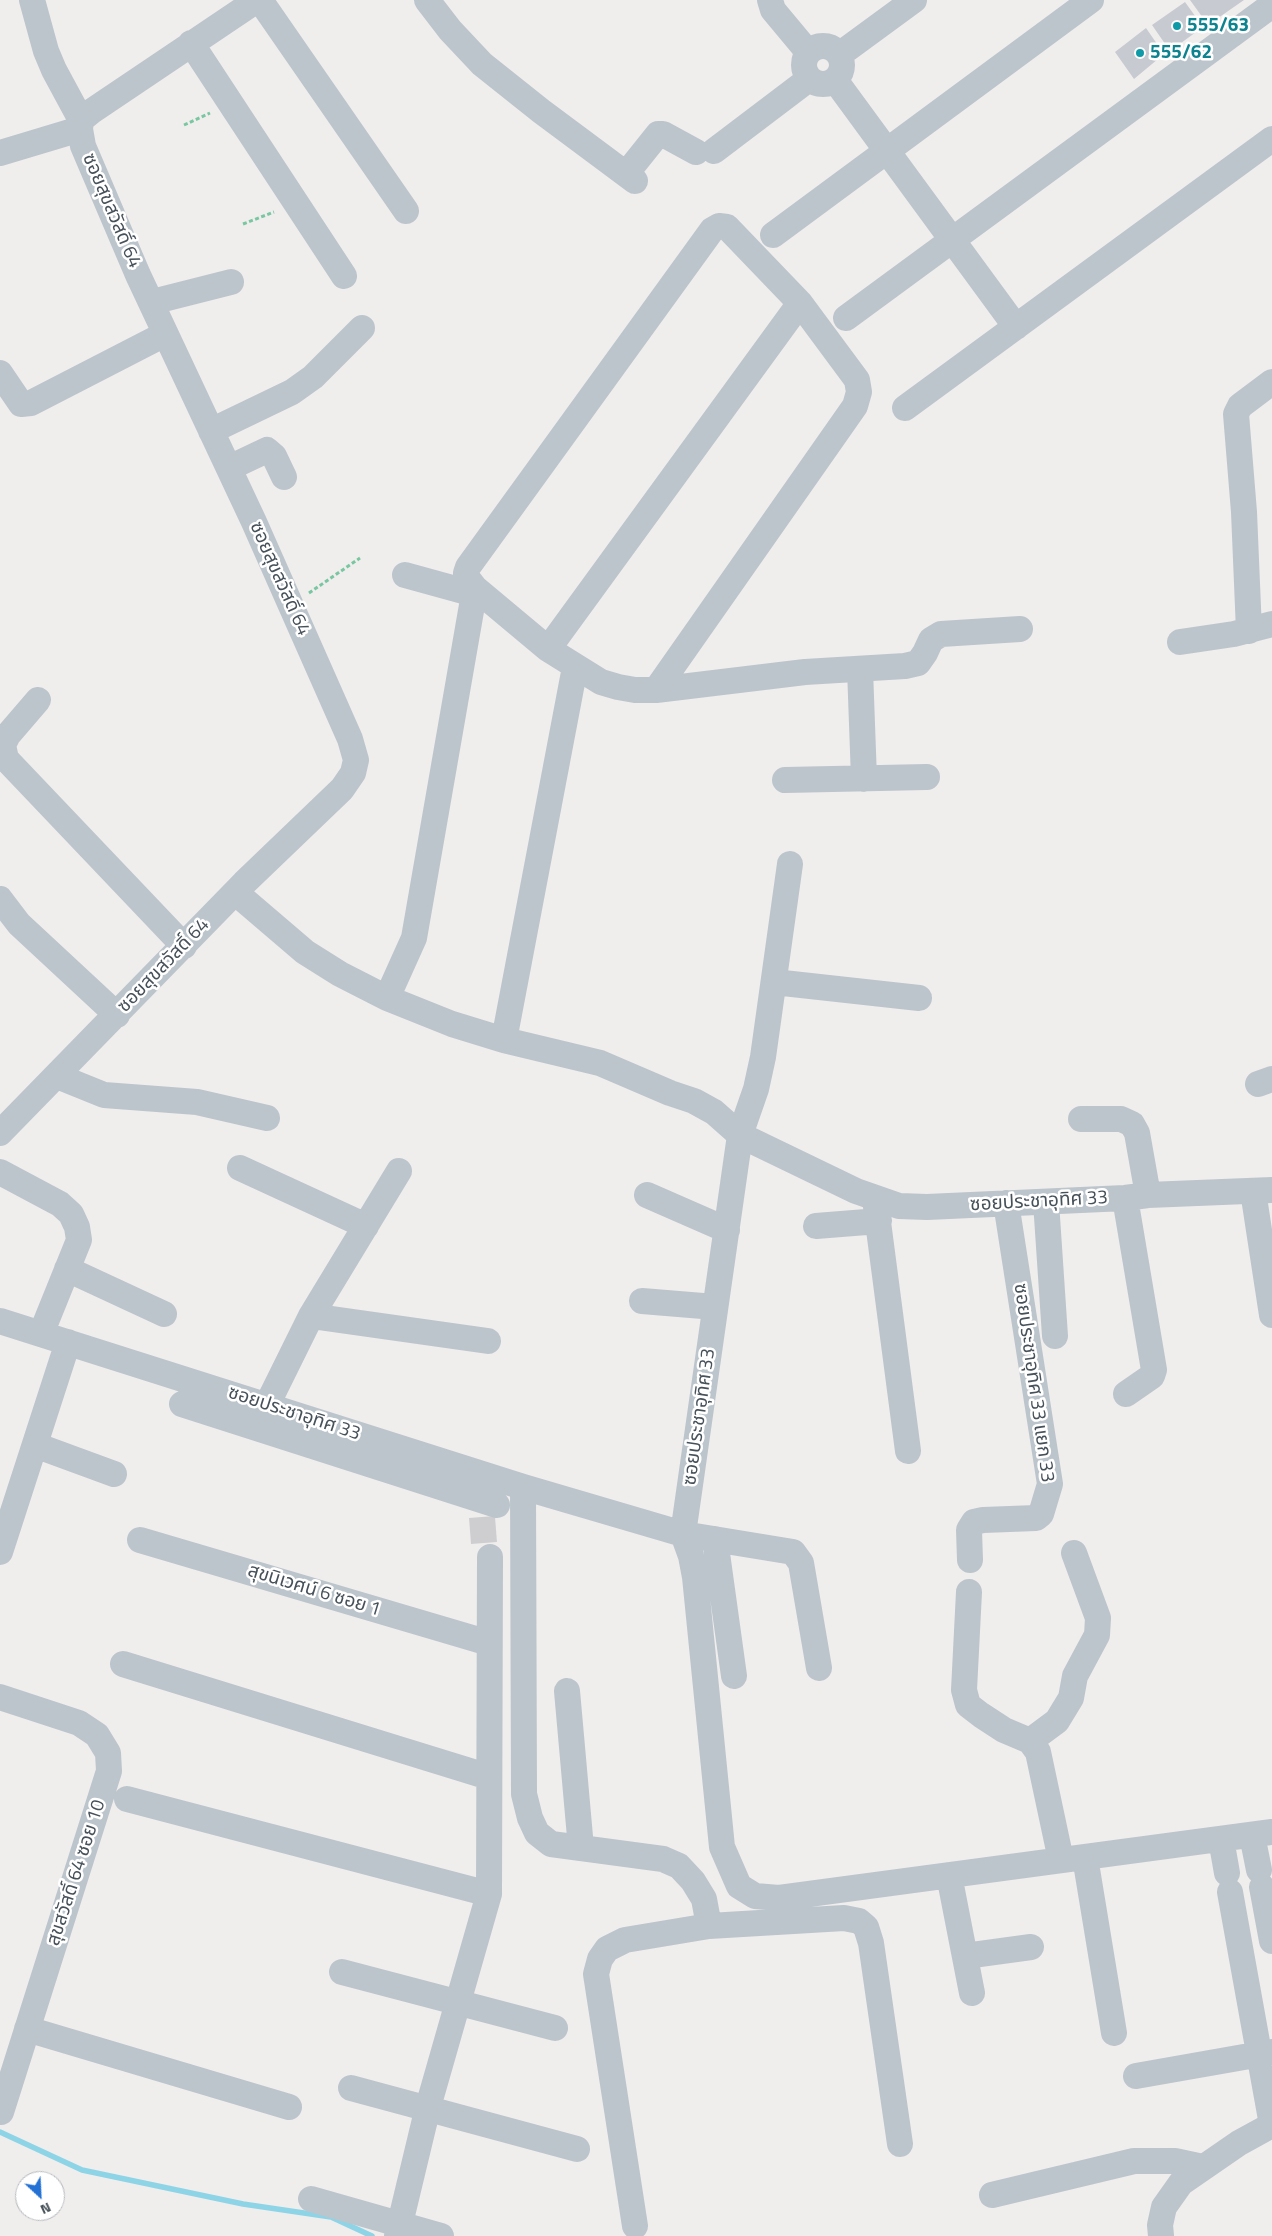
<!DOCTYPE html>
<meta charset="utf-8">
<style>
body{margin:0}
#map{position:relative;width:1272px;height:2236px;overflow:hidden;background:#f0eded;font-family:"Titillium Web",sans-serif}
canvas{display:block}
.north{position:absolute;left:15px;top:2171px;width:50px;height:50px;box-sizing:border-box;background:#fff;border:1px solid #b5b9bd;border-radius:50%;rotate:155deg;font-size:14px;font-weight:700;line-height:20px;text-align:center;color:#47515a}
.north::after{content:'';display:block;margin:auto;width:18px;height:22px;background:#2371d4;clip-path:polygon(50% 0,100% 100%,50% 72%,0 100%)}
</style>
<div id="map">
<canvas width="1272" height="2236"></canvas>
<div class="north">N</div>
</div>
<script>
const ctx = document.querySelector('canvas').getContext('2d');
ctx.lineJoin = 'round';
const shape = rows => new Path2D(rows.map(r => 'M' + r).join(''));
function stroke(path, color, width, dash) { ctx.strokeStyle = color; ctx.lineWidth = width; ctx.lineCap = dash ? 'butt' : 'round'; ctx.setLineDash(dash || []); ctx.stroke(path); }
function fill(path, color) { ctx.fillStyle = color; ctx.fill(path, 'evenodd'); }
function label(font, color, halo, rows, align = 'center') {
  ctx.font = font + ' "Titillium Web","Noto Sans Thai",sans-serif'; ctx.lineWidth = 5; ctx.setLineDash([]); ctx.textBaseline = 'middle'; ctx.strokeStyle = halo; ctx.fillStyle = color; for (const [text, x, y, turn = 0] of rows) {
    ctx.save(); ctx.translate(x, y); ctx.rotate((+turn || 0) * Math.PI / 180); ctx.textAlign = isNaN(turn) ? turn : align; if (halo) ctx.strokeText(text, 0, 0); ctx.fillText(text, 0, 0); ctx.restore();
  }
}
const stream = shape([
 [0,2132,82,2170,243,2204,331,2217,372,2236]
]);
const building = shape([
 [1190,0,1244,0,1208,25],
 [1185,2,1203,27,1170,51,1152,25],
 [1146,28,1164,54,1134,79,1115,52]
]);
const minorTunnel = shape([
 [482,1517,484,1543]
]);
const path = shape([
 [184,125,210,113],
 [243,224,274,212],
 [309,593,360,558]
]);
const minor = shape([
 [32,0,46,51,54,70,81,120],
 [260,0,406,211],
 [427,0,450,30,482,64,541,111,635,181],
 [770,0,773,10,808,52],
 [191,43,344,276],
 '804 65a19 19 0 1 1 38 0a19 19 0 1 1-38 0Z',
 [839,55,914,0],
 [835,80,1016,327],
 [714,151,809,79],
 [0,153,80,129],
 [626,174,658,134,663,134,696,152],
 [773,235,1091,0],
 [152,302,231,282],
 [846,318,1272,5],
 [0,373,21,404,31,403,165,334],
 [905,408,1272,139],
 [211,431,292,392,313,377,362,328],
 [229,468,267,450,274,456,284,477],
 [405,575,474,594],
 [1249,631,1244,512,1236,414,1240,406,1272,382],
 [1180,642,1234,634,1272,624],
 [548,649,800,303],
 [860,669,864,779],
 [656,690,855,406,859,392,857,380,800,303,727,227,719,226,712,230,468,567,466,573,468,579,475,588,548,649,601,682,618,687,635,690,656,690,805,672,905,666,918,663,925,653,931,640,941,634,1020,629],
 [38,700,8,735,3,745,6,759,184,946],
 [785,780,927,777],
 [236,893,305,952,340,974,387,998,452,1024,504,1040,575,667],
 [0,899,19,924,117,1015],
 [774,982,919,998],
 [387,998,414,938,475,588],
 [504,1040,600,1063,670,1093,694,1101,714,1112,740,1135,856,1191,899,1206,927,1207,1125,1198,1148,1195,1272,1190],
 [57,1076,104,1095,197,1102,267,1118],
 [1258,1084,1272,1079],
 [1081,1119,1121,1119,1132,1124,1137,1133,1148,1195],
 [0,1133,244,883,342,789,353,773,356,760,350,739,254,522,138,275,83,146,80,129,81,120,92,111,257,0],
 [240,1168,366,1226],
 [0,1172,60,1204,71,1214,77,1227,79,1240,41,1334],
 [1253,1191,1272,1315],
 [647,1195,727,1230],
 [1125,1198,1154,1370,1152,1376,1126,1394],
 [875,1199,908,1451],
 [1046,1202,1055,1336],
 [816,1226,879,1221],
 [67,1269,164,1314],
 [642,1301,715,1307],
 [311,1316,488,1341],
 [0,1321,523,1487,683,1534,740,1135,756,1089,763,1057,790,864],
 [182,1404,497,1505],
 [267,1405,311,1316,399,1171],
 [35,1445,114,1474],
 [523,1487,524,1794,530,1818,537,1833,551,1844,663,1859,679,1866,693,1881,704,1899,709,1926],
 [683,1534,691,1556,695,1577,722,1847,739,1886,755,1896,779,1898,1272,1832],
 [683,1534,793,1552,801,1563,819,1668],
 [715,1539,734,1676],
 [140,1540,489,1643],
 [0,1552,68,1342],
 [970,1560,969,1530,974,1522,983,1520,1036,1518,1041,1514,1050,1484,1006,1203],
 [969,1592,964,1690,968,1705,981,1715,1004,1730,1030,1741,1038,1752,1061,1860],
 [123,1664,489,1777],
 [567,1691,581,1848],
 [0,1697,79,1723,97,1735,108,1753,109,1771,1,2112],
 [1030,1741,1057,1721,1071,1698,1075,1676,1097,1635,1098,1618,1074,1553],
 [127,1799,489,1894],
 [1252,1835,1259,1870],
 [1221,1839,1227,1873],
 [1085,1857,1114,2033],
 [949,1875,972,1993],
 [1262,1887,1272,1941],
 [1230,1892,1272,2125],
 [965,1956,1031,1947],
 [342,1972,555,2028],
 [27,2029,289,2107],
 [1136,2076,1272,2052],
 [351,2088,577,2149],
 [992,2195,1134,2161,1175,2161,1203,2167],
 [311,2199,441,2236],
 [635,2226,596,1974,600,1959,607,1949,625,1940,709,1926,844,1918,859,1921,866,1927,871,1943,900,2144],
 [397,2236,428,2107,489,1894,490,1557],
 [1161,2236,1160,2225,1164,2207,1181,2183,1239,2143,1272,2125]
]);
const markers = [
 [1177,26,5,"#0f9aa8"],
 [1140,53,5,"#0f9aa8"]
];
const cultureNames = [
 ["555/63",1187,26],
 ["555/62",1150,53]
];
const streetNames = [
 ["ซอยสุขสวัสดิ์ 64",111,211,67],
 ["ซอยสุขสวัสดิ์ 64",279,579,66],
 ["ซอยสุขสวัสดิ์ 64",164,966,-46],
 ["ซอยประชาอุทิศ 33",1039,1202,-3],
 ["ซอยประชาอุทิศ 33 แยก 33",1033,1383,82],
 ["ซอยประชาอุทิศ 33",294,1414,18],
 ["ซอยประชาอุทิศ 33",700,1417,-82],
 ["สุขนิเวศน์ 6 ซอย 1",314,1591,17],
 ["สุขสวัสดิ์ 64 ซอย 10",77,1873,-72]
];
stroke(stream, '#8dd4e6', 5.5);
fill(building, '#c7cad0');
stroke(minorTunnel, '#ceced0', 26, [26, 13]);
stroke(path, '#78c7a0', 3, [4, 2.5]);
stroke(minor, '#bcc5cc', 26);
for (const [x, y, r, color] of markers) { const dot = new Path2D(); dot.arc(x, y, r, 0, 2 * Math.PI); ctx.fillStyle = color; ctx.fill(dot); stroke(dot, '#fff', 2); }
label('bold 19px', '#0d838f', '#fff', cultureNames, 'left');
label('19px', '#47515a', '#fff', streetNames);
</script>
